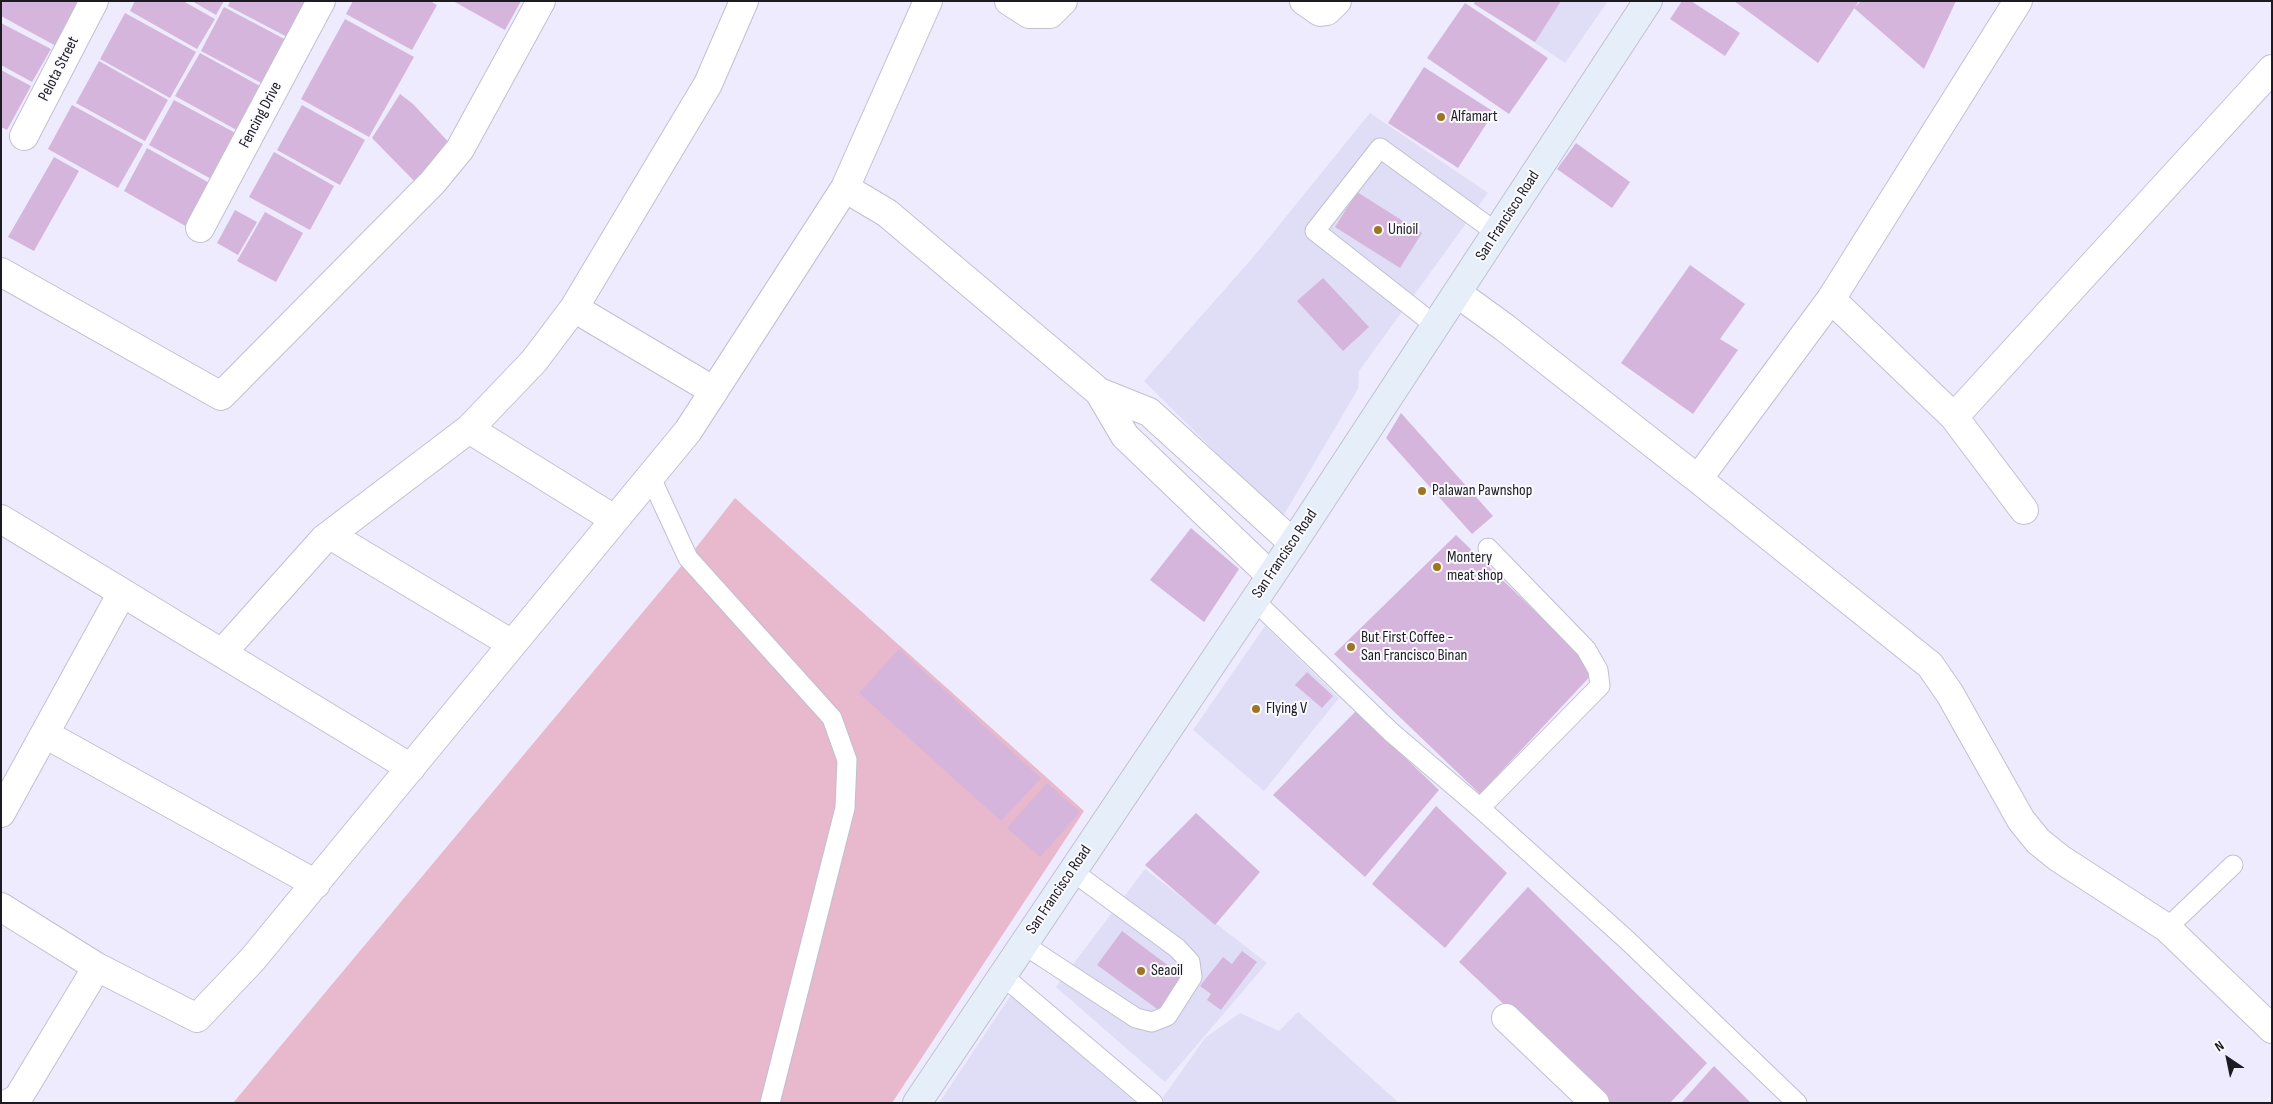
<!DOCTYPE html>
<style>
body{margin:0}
#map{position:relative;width:2273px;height:1104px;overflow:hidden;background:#edebfd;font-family:"Sofia Sans Condensed",sans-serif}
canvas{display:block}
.frame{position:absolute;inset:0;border:2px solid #1c1b21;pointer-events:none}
.north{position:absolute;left:2203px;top:1034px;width:50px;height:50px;-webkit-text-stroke:4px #fbfafe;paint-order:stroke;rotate:326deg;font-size:14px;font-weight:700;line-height:20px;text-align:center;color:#1c1b21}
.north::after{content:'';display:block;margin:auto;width:18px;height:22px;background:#1c1b21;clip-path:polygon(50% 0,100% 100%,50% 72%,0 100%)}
</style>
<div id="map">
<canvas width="2273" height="1104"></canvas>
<div class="frame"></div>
<div class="north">N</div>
</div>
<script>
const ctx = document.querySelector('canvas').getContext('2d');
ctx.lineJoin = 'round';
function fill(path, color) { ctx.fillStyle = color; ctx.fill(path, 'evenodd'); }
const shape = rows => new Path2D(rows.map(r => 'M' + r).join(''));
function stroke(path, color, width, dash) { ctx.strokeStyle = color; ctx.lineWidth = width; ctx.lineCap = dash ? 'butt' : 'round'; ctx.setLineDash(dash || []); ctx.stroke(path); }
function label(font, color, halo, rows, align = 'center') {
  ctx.font = font + ' "Sofia Sans Condensed",sans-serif'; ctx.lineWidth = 4; ctx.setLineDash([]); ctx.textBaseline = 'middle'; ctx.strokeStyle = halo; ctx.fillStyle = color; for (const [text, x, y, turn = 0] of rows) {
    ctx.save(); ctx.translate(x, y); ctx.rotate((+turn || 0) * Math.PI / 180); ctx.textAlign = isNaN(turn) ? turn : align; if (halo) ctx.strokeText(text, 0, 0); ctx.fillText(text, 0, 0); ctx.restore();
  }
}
const built = shape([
 [1473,1,1608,1,1565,63],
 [1370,113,1488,193,1359,371,1358,389,1282,518,1144,381,1255,255],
 [1265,626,1339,698,1264,791,1193,730],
 [1145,869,1267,963,1165,1082,1056,987],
 [1011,995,1136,1103,939,1103],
 [1298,1012,1399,1103,1159,1103,1205,1038,1240,1013,1279,1031]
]);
const green = shape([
 [735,498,1084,811,892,1103,233,1103,688,558]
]);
const building = shape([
 [1,1,81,1,56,46,1,16],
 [135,1,183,1,215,19,197,49,130,11],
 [192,1,224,1,216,15],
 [230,1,313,1,293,40,228,6],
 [353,1,430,1,437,5,412,50,346,14],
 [453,1,521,1,505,30],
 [1475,1,1561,1,1535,42,1474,4],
 [1682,1,1691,1,1740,33,1725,56,1670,19],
 [1734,1,1859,1,1818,63],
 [1861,1,1956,1,1924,69,1854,8],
 [1465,3,1548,58,1509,114,1427,58],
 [224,7,290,42,267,86,201,51],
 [125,13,196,52,170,98,100,59],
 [345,19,414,57,369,137,301,99],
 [1,23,51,49,32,82,1,65],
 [200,53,267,90,242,133,175,96],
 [99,61,168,100,145,141,76,103],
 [1424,67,1494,112,1458,168,1388,123],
 [1,70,31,86,7,130,1,127],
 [400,94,413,104,456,150,419,186,372,138],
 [174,100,241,136,215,181,149,145],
 [72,105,143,144,118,188,48,149],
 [302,105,365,140,340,185,277,150],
 [1576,143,1630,182,1612,208,1557,169],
 [147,148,213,185,189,228,124,191],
 [274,152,334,186,310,230,249,197],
 [54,157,79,171,34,251,8,237],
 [1357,192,1422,233,1400,268,1335,227],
 [235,210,257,222,238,255,217,243],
 [265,212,303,233,276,282,237,261],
 [1690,265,1745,304,1720,339,1738,350,1693,414,1621,363],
 [1323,278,1369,327,1343,351,1297,301],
 [1401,413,1493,516,1472,534,1386,438],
 [1191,528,1239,569,1204,622,1150,580],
 [1456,535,1596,670,1480,794,1334,654],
 [899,649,1041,778,1001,821,859,693],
 [1307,672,1333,696,1322,708,1295,685],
 [1356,711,1439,790,1365,877,1273,795],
 [1047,783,1080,812,1040,857,1007,828],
 [1436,806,1507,873,1445,948,1372,884],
 [1196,813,1260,872,1215,925,1145,865],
 [1528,887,1707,1063,1670,1103,1609,1103,1459,962],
 [1122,931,1185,978,1160,1011,1097,965],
 [1242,951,1257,962,1221,1010,1207,1000,1211,994,1200,986,1223,957,1232,964],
 [1714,1066,1751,1103,1681,1103]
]);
const service = shape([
 [1436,326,1315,231,1380,148,1497,233],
 [650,476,688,558,832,718,847,760,845,808,770,1103],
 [1254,600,1391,732,1480,808,1627,940,1797,1103],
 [1480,808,1600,686,1598,670,1586,649,1488,548],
 [2167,928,2233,865],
 [1023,944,1136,1018,1152,1022,1167,1016,1192,977,1190,962,1177,948,1072,871],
 [1003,976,1153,1103]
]);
const minor = shape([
 [1009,1,1029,14,1050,14,1063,1],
 [1304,1,1320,12,1327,11,1337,1],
 [24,136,94,1],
 [845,188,887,213,1099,392,1149,412,1293,543],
 [200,228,321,1],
 [1,272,221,396,433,182,460,149,541,1],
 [1457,293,1504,327,1698,479,1930,665,1950,694,2021,820,2038,841,2059,858,2167,928,2272,1029],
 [1831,299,1954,417,2024,510],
 [574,308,714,391],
 [1099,392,1125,436,1270,575],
 [1954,417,2272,69],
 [469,429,614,519],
 [1698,479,1831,299,2018,1],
 [1,519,411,768],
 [330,535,512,644],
 [222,653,324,539,469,429,534,361,574,308,708,84,744,1],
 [45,734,316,884],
 [1,813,122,593],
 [1,907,97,967],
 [1506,1018,1595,1103],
 [9,1103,18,1098,97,967,197,1018,252,960,688,431,845,188,928,1]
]);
const secondary = shape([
 [917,1103,1293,543,1648,1]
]);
const markers = [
 [1441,117,5,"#9d7623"],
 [1378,230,5,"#9d7623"],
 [1422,491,5,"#9d7623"],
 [1437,567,5,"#9d7623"],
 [1351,647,5,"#9d7623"],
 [1256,709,5,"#9d7623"],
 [1141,971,5,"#9d7623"]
];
const streetNames = [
 ["Pelota Street",59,69,-63],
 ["Fencing Drive",261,115,-62],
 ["San Francisco Road",1508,216,-57],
 ["San Francisco Road",1285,554,-56],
 ["San Francisco Road",1059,890,-56]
];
const poiNames = [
 ["Alfamart",1451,117],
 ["Unioil",1388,230],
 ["Palawan Pawnshop",1432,491],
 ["Montery",1447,558],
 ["meat shop",1447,576],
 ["But First Coffee -",1361,638],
 ["San Francisco Binan",1361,656],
 ["Flying V",1266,709],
 ["Seaoil",1151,971]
];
fill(built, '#e0ddf7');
fill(green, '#e8b8cc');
fill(building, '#d6b5dc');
stroke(service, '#c1c0d1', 21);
stroke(minor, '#c1c0d1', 30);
stroke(secondary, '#c1c0d1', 30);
stroke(service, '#fff', 19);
stroke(minor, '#fff', 28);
stroke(secondary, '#e6eefa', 28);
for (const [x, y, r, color] of markers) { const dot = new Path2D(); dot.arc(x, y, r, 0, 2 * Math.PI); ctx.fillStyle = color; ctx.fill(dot); stroke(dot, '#fbfafe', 2); }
label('16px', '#1c1b21', '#fbfafe', streetNames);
label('16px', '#1c1b21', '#fbfafe', poiNames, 'left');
</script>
